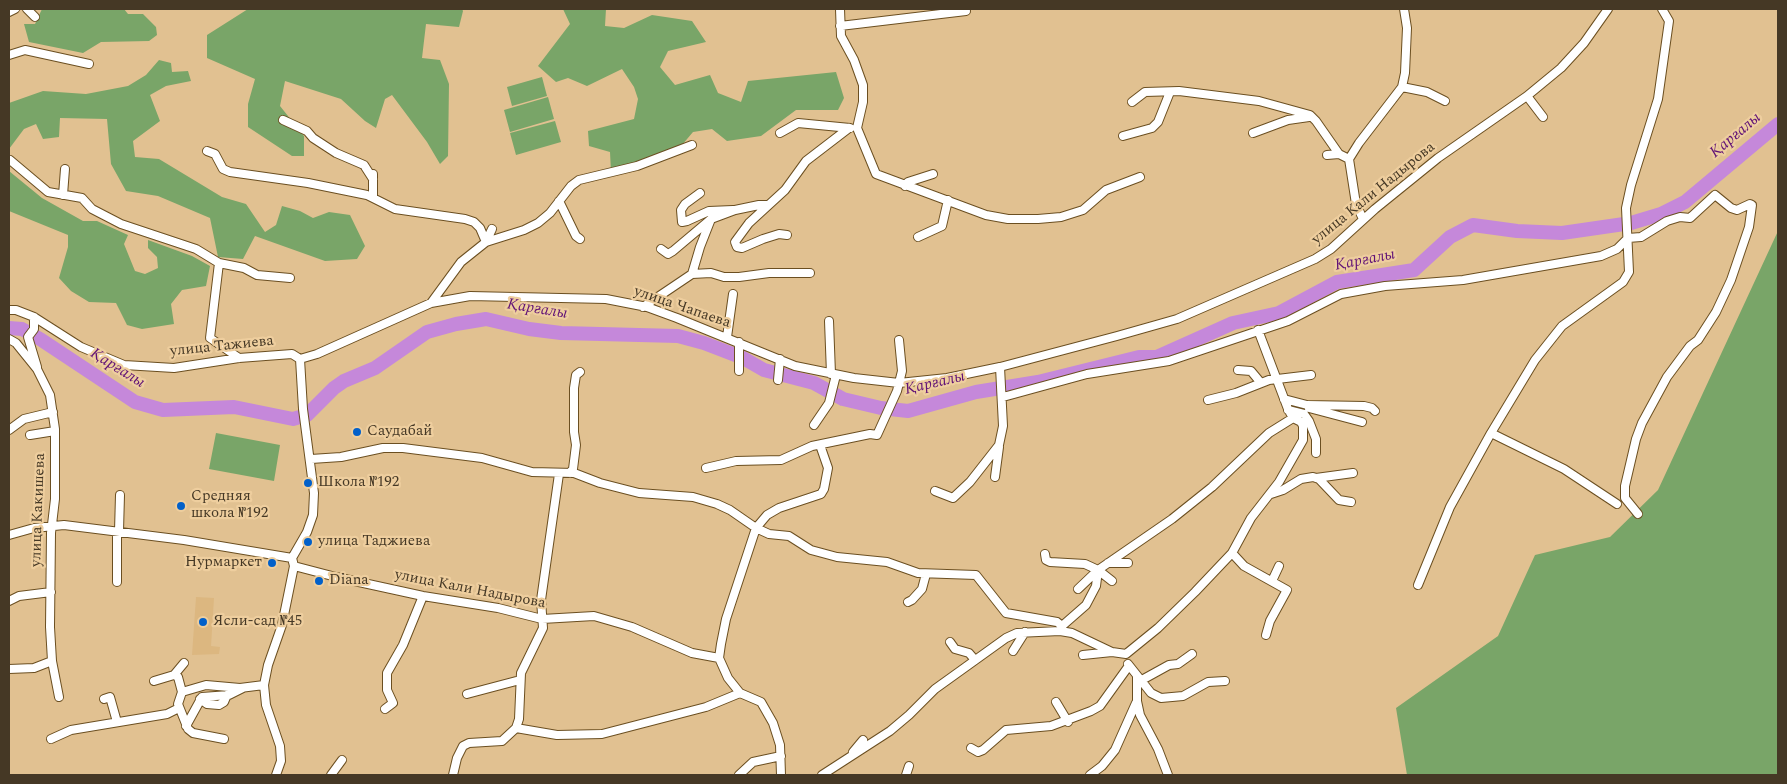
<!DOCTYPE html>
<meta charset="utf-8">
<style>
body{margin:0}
#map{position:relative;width:1787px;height:784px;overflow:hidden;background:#e1c191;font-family:Spectral,serif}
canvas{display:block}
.frame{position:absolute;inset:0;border:10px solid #453825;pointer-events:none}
</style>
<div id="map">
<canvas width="1787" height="784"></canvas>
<div class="frame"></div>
</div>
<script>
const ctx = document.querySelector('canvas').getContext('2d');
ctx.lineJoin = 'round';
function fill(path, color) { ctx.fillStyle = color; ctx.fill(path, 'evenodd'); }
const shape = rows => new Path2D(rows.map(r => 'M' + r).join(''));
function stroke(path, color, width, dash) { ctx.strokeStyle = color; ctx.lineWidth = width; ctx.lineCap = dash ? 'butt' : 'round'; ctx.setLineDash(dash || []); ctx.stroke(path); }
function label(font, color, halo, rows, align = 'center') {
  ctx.font = font + ' Spectral,serif'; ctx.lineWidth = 4.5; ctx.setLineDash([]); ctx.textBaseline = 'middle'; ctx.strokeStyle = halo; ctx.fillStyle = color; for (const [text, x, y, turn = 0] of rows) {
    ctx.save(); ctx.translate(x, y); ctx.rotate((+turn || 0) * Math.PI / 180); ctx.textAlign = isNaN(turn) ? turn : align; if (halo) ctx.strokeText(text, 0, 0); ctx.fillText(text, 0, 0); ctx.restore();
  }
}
const built = shape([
 [196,597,214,598,211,646,220,647,219,654,192,655]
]);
const green = shape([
 [42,9,124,9,128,14,143,14,156,27,157,35,149,41,101,42,83,53,29,42,24,24,35,24],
 [248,9,462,9,463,11,459,27,426,24,422,58,440,60,449,84,448,156,440,164,427,142,392,95,385,99,376,128,365,121,341,99,285,81,280,106,304,136,304,156,292,156,248,127,248,104,255,79,207,58,207,35],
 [563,9,606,9,605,26,624,28,652,15,692,21,706,42,668,51,660,67,675,85,710,75,718,93,741,102,748,81,836,72,844,98,838,110,796,110,761,136,727,141,712,129,693,132,676,152,611,172,610,152,589,146,588,131,634,119,638,99,634,87,622,69,587,86,568,78,556,82,538,66,570,24],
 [159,60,171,63,172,72,188,71,191,81,166,86,150,95,160,121,133,141,135,157,159,159,222,197,246,204,265,232,276,225,282,206,300,211,313,218,329,212,350,215,365,246,357,259,325,261,255,236,243,259,218,257,210,218,158,196,126,191,111,164,107,119,60,118,59,137,43,139,36,124,24,129,9,149,9,103,43,91,86,94,128,86,146,75],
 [542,77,547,96,512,106,507,87],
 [548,97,554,119,510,132,504,110],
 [555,121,561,142,516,155,510,133],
 [9,171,42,198,83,221,97,221,128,235,124,244,135,271,145,274,158,268,157,257,148,248,148,240,192,256,210,266,206,286,182,290,171,304,174,324,142,329,127,325,116,303,89,302,71,291,59,278,68,247,68,235,9,211],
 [1778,231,1778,775,1407,775,1396,708,1498,636,1535,555,1610,537,1658,490],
 [216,433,280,445,274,481,209,469]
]);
const river = shape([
 [9,328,22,329,40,339,135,402,163,410,234,407,293,419,307,415,334,388,344,381,375,368,427,332,456,324,486,319,529,329,561,333,678,336,704,343,743,358,764,370,814,383,843,399,881,408,908,411,976,392,1038,382,1139,357,1157,357,1233,323,1279,313,1337,282,1414,270,1450,237,1473,225,1517,231,1562,233,1631,223,1661,214,1685,202,1778,124]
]);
const minor = shape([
 [27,9,35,17],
 [840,9,841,36,854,60,863,85,863,102,857,128,876,174,986,215,1008,219,1038,219,1061,217,1083,210,1106,190,1140,177],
 [9,12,15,9],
 [840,26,966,11],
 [9,55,25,50,89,64],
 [1402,87,1427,92,1445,101],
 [1527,96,1543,117],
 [1132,102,1145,92,1179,91,1259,101,1310,115,1316,121,1339,154,1349,159,1356,204,1363,219],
 [283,120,307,131,313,138,336,153,364,165,373,179],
 [780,133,798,123,850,128],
 [1253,133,1288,120,1309,117],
 [1123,136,1152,128,1158,122,1170,92],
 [207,151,215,154,223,169,230,172,308,183,367,195,395,209,465,219,474,222,480,228,486,242,461,262,431,303],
 [1327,155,1339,154],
 [1349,159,1359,143,1402,87,1405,73,1407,28,1404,9],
 [10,160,48,192,82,198,92,209,121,224,196,249,219,263,210,338,239,358],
 [373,174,373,197],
 [905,186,908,182,933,174],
 [700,193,685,204,681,210,682,222,687,221,709,211,733,210],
 [63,195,65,169],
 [559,201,576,236,580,239],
 [787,235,779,234,763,239,742,248,737,247,735,242,749,223,785,190,806,161,849,128],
 [918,237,942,226,948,200],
 [486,242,524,230,538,223,550,213,571,186,579,180,637,166,692,145],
 [486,242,492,229],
 [661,249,668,254,673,251,711,219,735,210,759,205,768,205],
 [219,263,244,268,257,275,290,278],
 [692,274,700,247,711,219],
 [643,307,692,274,711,273,724,277,739,277,769,273,810,273],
 [9,310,16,310,34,317,81,347,124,365,174,368,239,358,292,354,300,359],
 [34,317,34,329,28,337,37,367],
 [829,321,831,374],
 [727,337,733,294],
 [9,339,16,343,37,369,50,395,55,429,55,499,51,533,50,627,52,661,59,697],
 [300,359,317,354,431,303,470,296,606,299,647,307,677,318,795,366,854,378,899,383,947,378,1000,367,1117,336,1177,319,1315,259,1331,249,1375,209,1438,158,1527,96,1561,68,1584,43,1608,9],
 [1238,370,1251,371,1261,383],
 [739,371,739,342],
 [778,380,780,359],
 [1003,397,1087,374,1169,361,1288,321,1341,294,1385,286,1463,280,1601,256,1617,249,1628,238,1641,237,1667,221,1680,217,1690,218,1715,195,1731,208,1737,210,1750,204,1752,205,1749,227,1731,280,1716,312,1698,340,1690,346,1667,377,1642,423,1636,439,1625,486,1625,498,1638,514],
 [1284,399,1307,405,1364,406,1372,408,1375,411],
 [1208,400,1236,393,1269,380,1311,375],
 [1309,408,1362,422],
 [1288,410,1304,414,1309,421,1316,439,1316,453],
 [814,425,829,403,836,375],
 [9,430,24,419,53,412],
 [1491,433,1564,469,1617,504],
 [30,435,55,431],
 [311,459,341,457,383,448,403,448,482,458,532,472,574,473,600,483,639,493,693,497,717,504,730,510,756,528,769,534,789,536,811,550,837,557,887,562,918,573,976,575,1006,613,1057,622,1062,626,1060,631],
 [706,468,736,461,781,460,812,446,870,434,877,435,897,391,902,371,899,340],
 [570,473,573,469,576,445,574,432,574,388,576,375,580,372],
 [995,477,999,447],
 [1316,478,1353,473],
 [935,491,953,498,970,482,999,445,1003,426,1000,367],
 [1271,494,1283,490,1301,479,1313,477,1319,479,1339,500,1351,502],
 [119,531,120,495],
 [9,535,34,528,64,525,184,540,292,558],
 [1232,553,1244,566,1287,590,1270,621,1266,635],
 [1045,554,1046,560,1050,562,1085,564,1098,570,1096,586,1086,605,1062,626],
 [292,558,294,566,336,577,423,596,498,608,542,619,594,616,632,627,692,653,719,658],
 [292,558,307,532,313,515,314,493,303,409,300,359],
 [1108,563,1128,563],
 [1098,570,1112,581],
 [1272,581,1279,566],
 [117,582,117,531],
 [1418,585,1450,507,1491,433,1535,360,1562,326,1623,282,1629,272,1626,208,1631,185,1658,99,1669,21,1662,9],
 [1078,589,1098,570,1172,519,1212,487,1269,433,1293,418],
 [9,601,19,596,51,592],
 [908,602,912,600,922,589,926,574],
 [950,642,955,649,969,653,975,660],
 [1013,651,1025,632],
 [1083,655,1112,652],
 [1128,664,1151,693,1161,698,1183,696,1208,682,1225,681],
 [9,669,34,668,52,661],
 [174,675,184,663],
 [1137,677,1137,701,1140,715,1158,749,1168,775],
 [154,681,174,675,178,677,182,692],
 [1140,681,1169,665,1178,664,1192,654],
 [467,694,520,680],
 [104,699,110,697,117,722],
 [200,699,207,704,219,705,224,702,227,695],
 [1056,702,1068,722],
 [385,709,393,703,387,690,387,673,403,645,423,596],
 [186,726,202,697,229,695,243,688],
 [516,728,557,735,602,734,706,707,740,693],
 [51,739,71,730,167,714,179,708],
 [224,739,193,733,188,729,178,704,182,692,206,685,240,688,264,685],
 [971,748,978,752,983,750,1006,730,1051,726,1091,711,1100,706,1128,667],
 [853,752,863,740],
 [276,775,281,761,280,746,266,705,264,685,268,665,282,625,294,566],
 [331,775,342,760],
 [453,775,457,758,463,746,469,743,502,741,516,728,519,719,521,673,543,628,541,600,559,474],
 [739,775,753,762,781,756],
 [781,775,780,745,773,723,761,702,740,693,728,678,719,658,721,644,726,619,756,528,767,515,779,508,821,494,824,489,828,468,820,445],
 [822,775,890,731,909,715,935,689,1006,638,1017,633,1060,631,1072,633,1112,652,1126,654,1158,628,1195,592,1232,553,1251,518,1279,482,1303,440,1303,426,1301,422,1293,418,1288,409,1258,330],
 [906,775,909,766],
 [1090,775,1102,766,1115,750,1136,703]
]);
const markers = [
 [357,432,5,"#0260c9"],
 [308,483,5,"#0260c9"],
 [181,506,5,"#0260c9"],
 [308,542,5,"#0260c9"],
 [272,563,5,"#0260c9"],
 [319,581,5,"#0260c9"],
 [203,622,5,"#0260c9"]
];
const streetNames = [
 ["улица Кали Надырова",1374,194,-39],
 ["улица Чапаева",682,308,19],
 ["улица Тажиева",222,347,-6],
 ["улица Какишева",39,510,-88],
 ["улица Кали Надырова",470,590,11]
];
const poiNames = [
 ["Саудабай",367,432],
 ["Школа №192",318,483],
 ["Средняя",191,497],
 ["школа №192",191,514],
 ["улица Таджиева",318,542],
 ["Нурмаркет",262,563,"right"],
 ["Diana",329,581],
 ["Ясли-сад №45",213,622]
];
const waterNames = [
 ["Қарғалы",1736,136,-40],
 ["Қарғалы",1365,261,-11],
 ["Қарғалы",537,310,9],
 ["Қарғалы",117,369,32],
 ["Қарғалы",935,384,-13]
];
fill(built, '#dcb780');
fill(green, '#79a568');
stroke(river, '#c588da', 14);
stroke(minor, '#6b4f21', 10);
stroke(minor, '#fff', 8);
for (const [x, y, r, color] of markers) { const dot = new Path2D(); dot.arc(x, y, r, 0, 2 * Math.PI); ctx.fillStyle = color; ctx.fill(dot); stroke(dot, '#eece9e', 2); }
label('15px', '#453825', '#eece9e', streetNames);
label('15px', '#453825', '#eece9e', poiNames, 'left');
label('italic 16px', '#601276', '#eece9e', waterNames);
</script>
